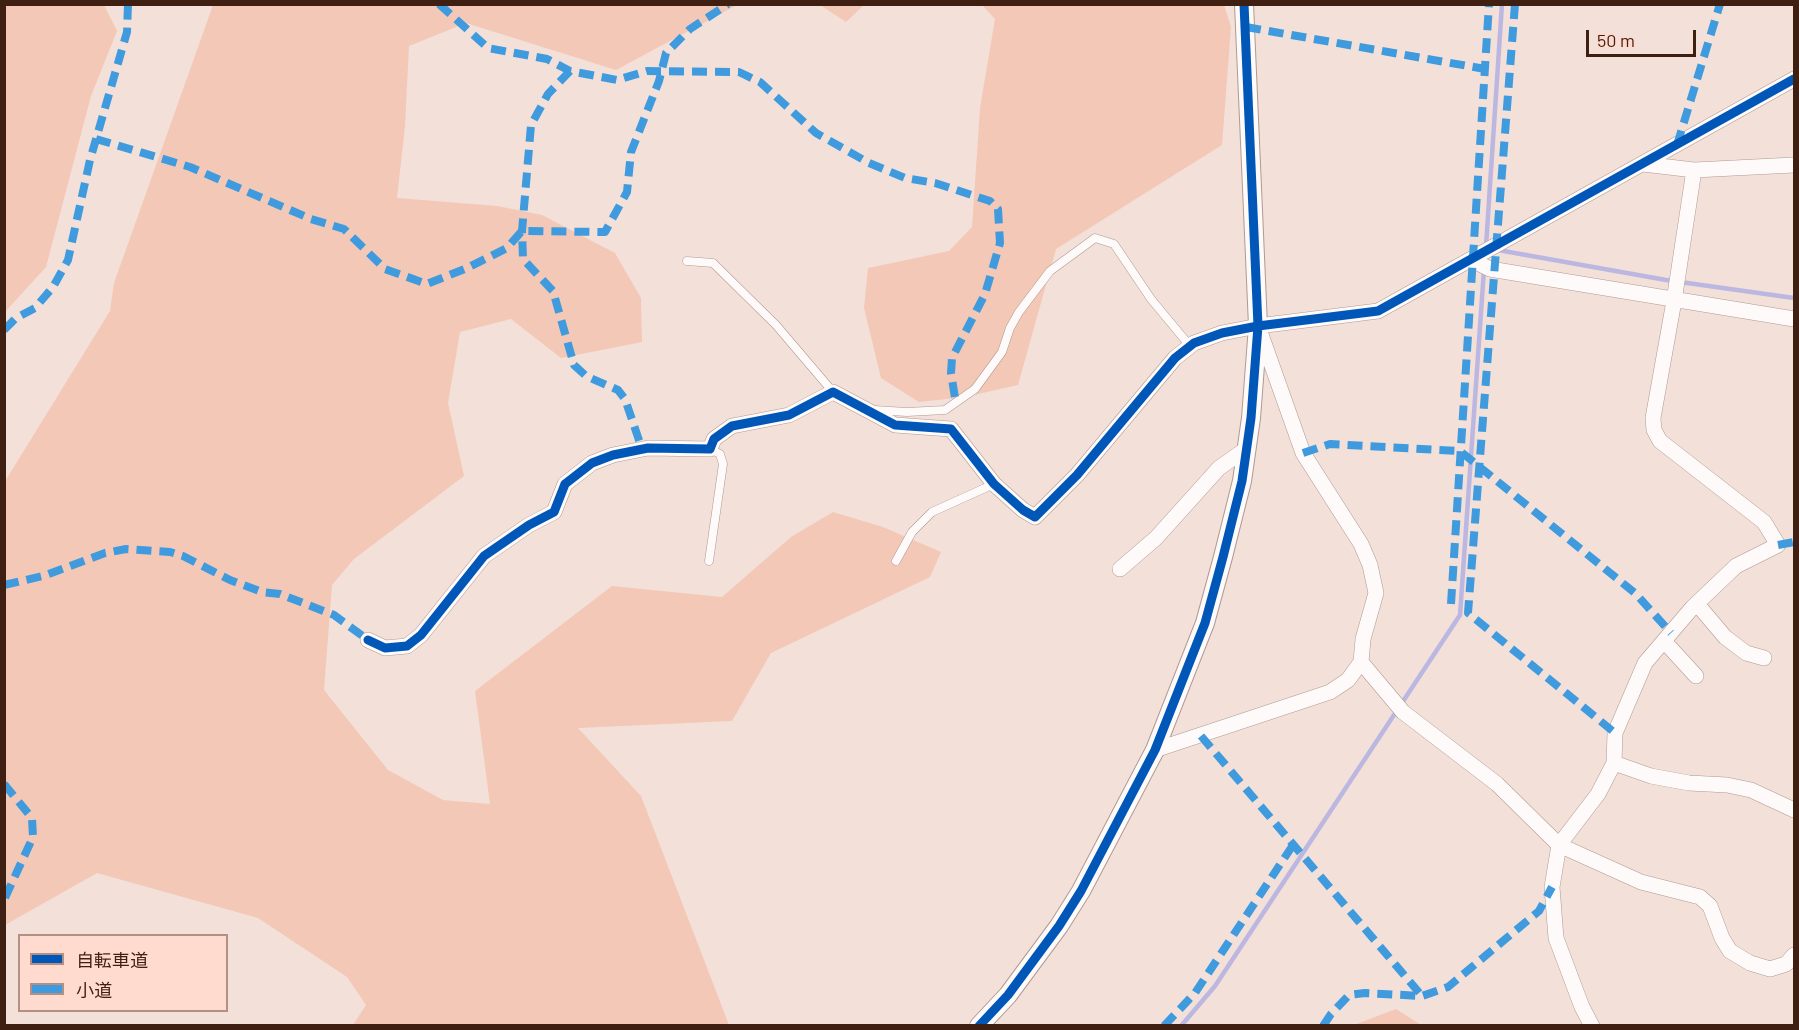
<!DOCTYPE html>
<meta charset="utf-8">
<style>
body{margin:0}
#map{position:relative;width:1799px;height:1030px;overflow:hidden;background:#f3e0d9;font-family:Barlow,"Noto Sans JP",sans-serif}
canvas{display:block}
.frame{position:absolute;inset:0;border:6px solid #3f1f12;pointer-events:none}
.legend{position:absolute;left:18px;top:934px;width:210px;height:78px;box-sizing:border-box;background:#fedbce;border:2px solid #b29083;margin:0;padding:8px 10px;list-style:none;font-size:18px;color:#3f1f12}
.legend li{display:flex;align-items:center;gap:12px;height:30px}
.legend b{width:30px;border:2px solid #b29083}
.scale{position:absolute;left:1586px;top:30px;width:110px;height:27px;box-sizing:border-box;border:3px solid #3f1f12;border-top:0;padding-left:8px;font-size:18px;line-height:21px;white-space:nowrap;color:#3f1f12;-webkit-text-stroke:4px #fedbce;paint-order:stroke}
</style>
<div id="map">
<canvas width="1799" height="1030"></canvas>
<div class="frame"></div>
<ul class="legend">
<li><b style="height:8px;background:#0057b8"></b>自転車道</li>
<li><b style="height:8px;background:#3f9bde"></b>小道</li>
</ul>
<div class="scale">50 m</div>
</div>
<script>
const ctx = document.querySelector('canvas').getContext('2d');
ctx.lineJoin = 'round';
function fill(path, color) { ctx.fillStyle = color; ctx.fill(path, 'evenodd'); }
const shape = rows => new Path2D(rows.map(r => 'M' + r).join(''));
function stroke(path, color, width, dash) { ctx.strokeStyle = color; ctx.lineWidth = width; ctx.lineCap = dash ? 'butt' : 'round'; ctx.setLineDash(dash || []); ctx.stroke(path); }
const green = shape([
 [5,4,104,5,117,31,91,96,46,267,5,312],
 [213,5,737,5,616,70,466,23,409,46,405,126,397,198,497,206,542,215,615,253,641,298,642,342,561,358,511,319,460,332,448,403,464,476,354,559,332,585,324,690,388,770,443,800,490,804,475,691,612,586,722,597,791,537,833,512,883,527,941,552,930,577,771,653,732,721,578,728,641,796,729,1025,353,1025,366,1005,347,977,258,918,97,873,5,925,4,483,110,311,114,283],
 [820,5,864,5,846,22],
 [982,5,1224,5,1231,27,1222,145,1056,249,1018,385,965,397,919,402,881,378,864,308,868,268,949,251,972,227,980,108,995,19],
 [1396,1009,1421,1025,1354,1025]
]);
const stream = shape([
 [1486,246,1502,4],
 [1498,250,1666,280,1794,298],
 [1181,1026,1215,986,1460,615,1484,269]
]);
const service = shape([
 [687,261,713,263,776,325,833,392],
 [874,410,907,412,945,410,975,389,1002,352,1010,328,1019,312,1050,271,1095,238,1114,244,1151,299,1190,346],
 [709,561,723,464,720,454,710,449],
 [896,561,912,532,932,512,994,484]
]);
const minor = shape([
 [1643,164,1694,170,1794,165],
 [1472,260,1490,269,1794,319],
 [1120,569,1156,538,1219,468,1246,449],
 [1697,604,1725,637,1746,653,1764,658],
 [368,640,385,648,407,646,421,635,484,556,529,525,554,512,565,484,592,463,613,455,648,448,710,449,714,439,732,426,789,415,833,392,895,425,951,429,994,484,1023,510,1035,517,1077,475,1175,358,1194,343,1222,333,1258,326,1378,311,1794,79],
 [1664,641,1696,676],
 [1361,662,1403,712,1497,784,1559,845,1641,882,1700,897,1710,906,1722,938,1730,951,1750,963,1770,969,1786,964,1794,955],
 [1155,750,1330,692,1348,680,1361,662,1363,639,1376,593,1370,565,1361,544,1303,453,1259,329],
 [1614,763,1651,776,1689,783,1727,785,1751,790,1794,810],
 [1592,1026,1582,1007,1556,938,1552,887,1559,845,1598,794,1614,763,1615,733,1645,663,1692,608,1736,566,1778,545,1764,522,1660,441,1654,430,1653,418,1674,301,1694,170]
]);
const tertiary = shape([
 [979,1026,1008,995,1059,926,1081,891,1155,750,1205,623,1223,557,1242,481,1251,418,1258,326,1244,4]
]);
const quiet = shape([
 [439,4,488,48,547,59,570,71,617,80,647,71,739,72,760,82,816,133,869,163,905,178,935,183,990,201,998,209,1000,243,985,294,952,358,951,373,956,404],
 [1515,4,1468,613,1615,733],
 [1246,27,1485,69],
 [570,71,548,94,531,125,522,231,523,259,553,291,574,365,586,376,618,390,625,399,642,449],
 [96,139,190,167,311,219,344,229,385,269,427,284,467,268,507,248,522,231,605,232,627,192,631,152,659,81,666,53,690,29,728,4],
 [1677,145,1720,4],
 [4,330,16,318,35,308,53,287,68,260,90,160,127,32,128,4],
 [1303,453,1330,444,1460,451,1636,594,1671,633],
 [1778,545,1794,542],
 [4,585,43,576,105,553,126,549,170,552,183,556,230,580,262,592,280,594,334,615,368,640],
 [1451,604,1489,4],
 [1201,736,1422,996],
 [4,784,32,818,33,837,4,900],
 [1164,1026,1195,993,1293,845],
 [1323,1026,1331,1014,1349,995,1365,993,1422,996,1448,987,1539,911,1552,887]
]);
const cycleway = shape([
 [368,640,385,648,407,646,421,635,484,556,529,525,554,512,565,484,592,463,613,455,648,448,710,449,714,439,732,426,789,415,833,392,895,425,951,429,994,484,1023,510,1035,517,1077,475,1175,358,1194,343,1222,333,1258,326,1378,311,1794,79],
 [979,1026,1008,995,1059,926,1081,891,1155,750,1205,623,1223,557,1242,481,1251,418,1258,326,1244,4]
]);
fill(green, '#f3c8b7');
stroke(stream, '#bbb7e1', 4.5);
stroke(service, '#b09a91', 9);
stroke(minor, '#b09a91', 16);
stroke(tertiary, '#b09a91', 20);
stroke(service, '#fdfaf9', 8);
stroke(minor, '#fdfaf9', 15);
stroke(tertiary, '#fdfaf9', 18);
stroke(quiet, '#3f9bde', 8, [15, 8]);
stroke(cycleway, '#0057b8', 9);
</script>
